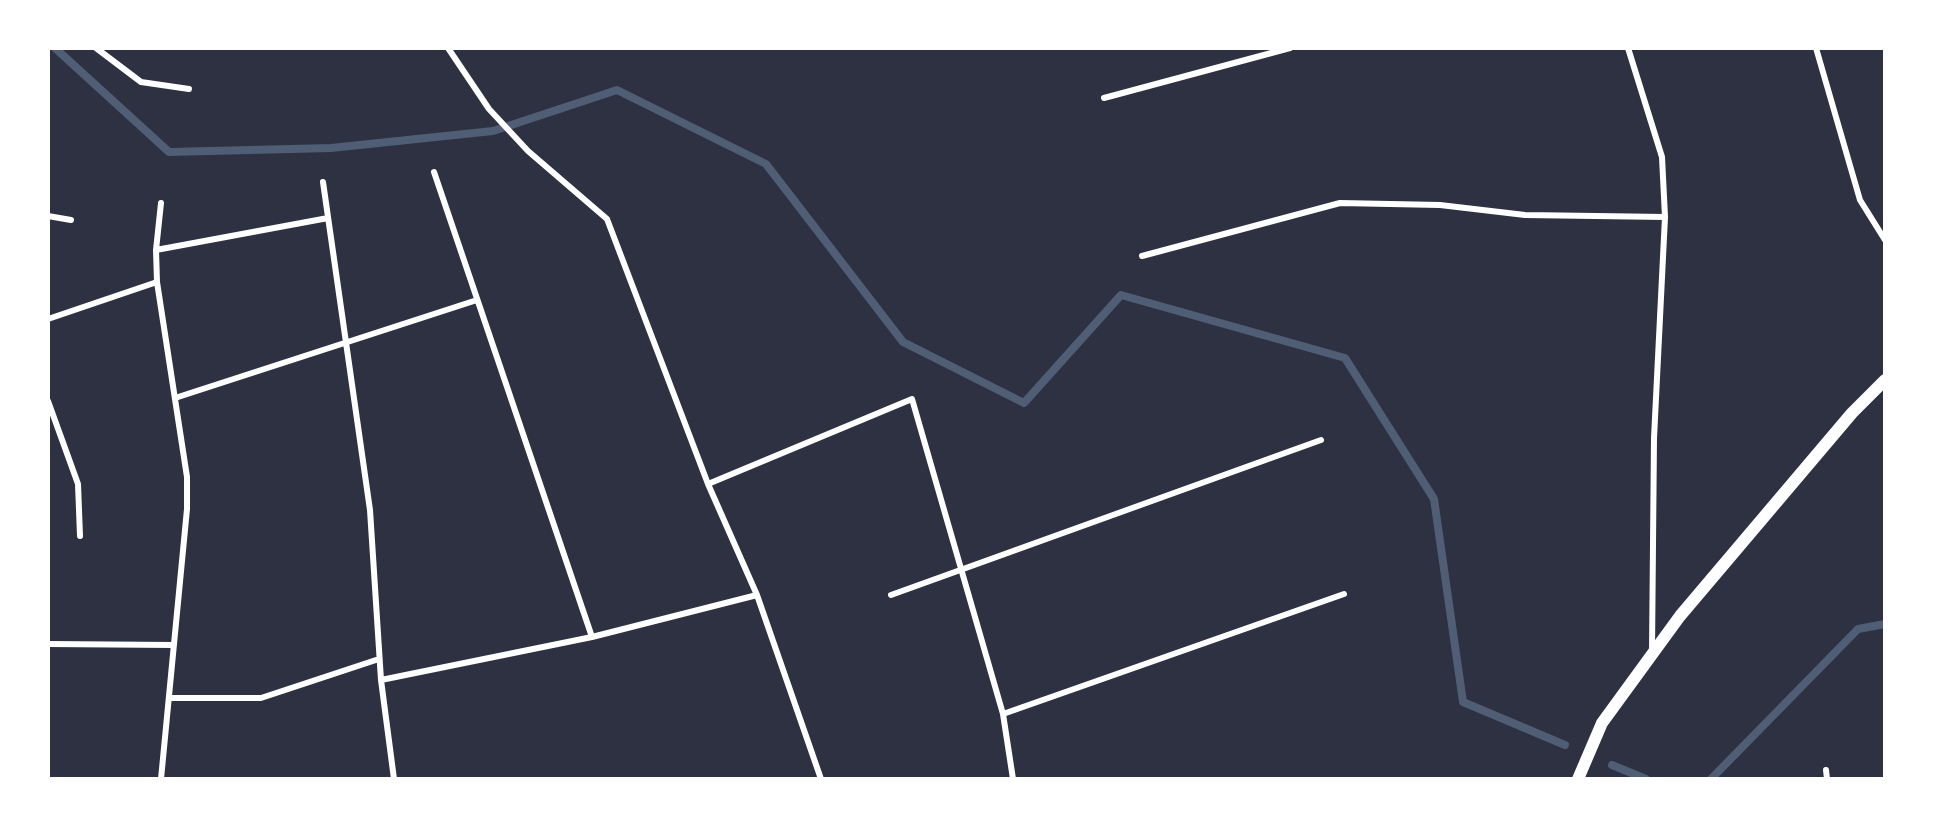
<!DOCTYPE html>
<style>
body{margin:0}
#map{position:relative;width:1933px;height:827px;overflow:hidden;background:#2d3142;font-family:"Times New Roman",serif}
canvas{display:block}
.frame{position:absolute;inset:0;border:50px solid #fff;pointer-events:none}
</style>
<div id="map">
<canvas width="1933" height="827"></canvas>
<div class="frame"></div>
</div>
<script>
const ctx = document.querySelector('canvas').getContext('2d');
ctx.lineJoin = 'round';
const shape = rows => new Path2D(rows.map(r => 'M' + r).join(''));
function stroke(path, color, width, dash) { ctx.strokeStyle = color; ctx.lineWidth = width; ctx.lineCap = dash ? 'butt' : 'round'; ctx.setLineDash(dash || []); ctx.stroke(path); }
const stream = shape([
 [55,48,169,152,331,148,493,131,617,90,766,164,903,342,1024,403,1121,295,1345,358,1434,499,1463,702,1565,745],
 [1612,765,1646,779],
 [1711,779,1858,629,1885,624]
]);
const minor = shape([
 [96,48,141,82,189,89],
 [448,48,489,109,528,151,607,219,708,484,757,595,821,779],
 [1628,48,1662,157,1665,217,1654,438,1652,651],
 [1816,48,1860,200,1885,240],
 [1104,98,1290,48],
 [434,172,592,637],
 [323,182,370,510,381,680,394,779],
 [48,216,71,220],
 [156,250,328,218],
 [1142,256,1340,203,1440,205,1525,215,1665,217],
 [48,319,157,282],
 [175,398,477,300],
 [48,401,78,484,80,536],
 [708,484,912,399,1003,714,1013,779],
 [891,595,1321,440],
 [48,644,174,645],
 [381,680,592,637,757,595],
 [169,698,261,698,379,659],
 [1003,714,1344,594],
 [1826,770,1827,779],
 [161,779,187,509,187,477,157,282,156,250,161,203]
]);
const secondary = shape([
 [1578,779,1602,723,1680,616,1852,413,1885,380]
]);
stroke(stream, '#4f5d75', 8);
stroke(minor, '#fff', 6);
stroke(secondary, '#fff', 12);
</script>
